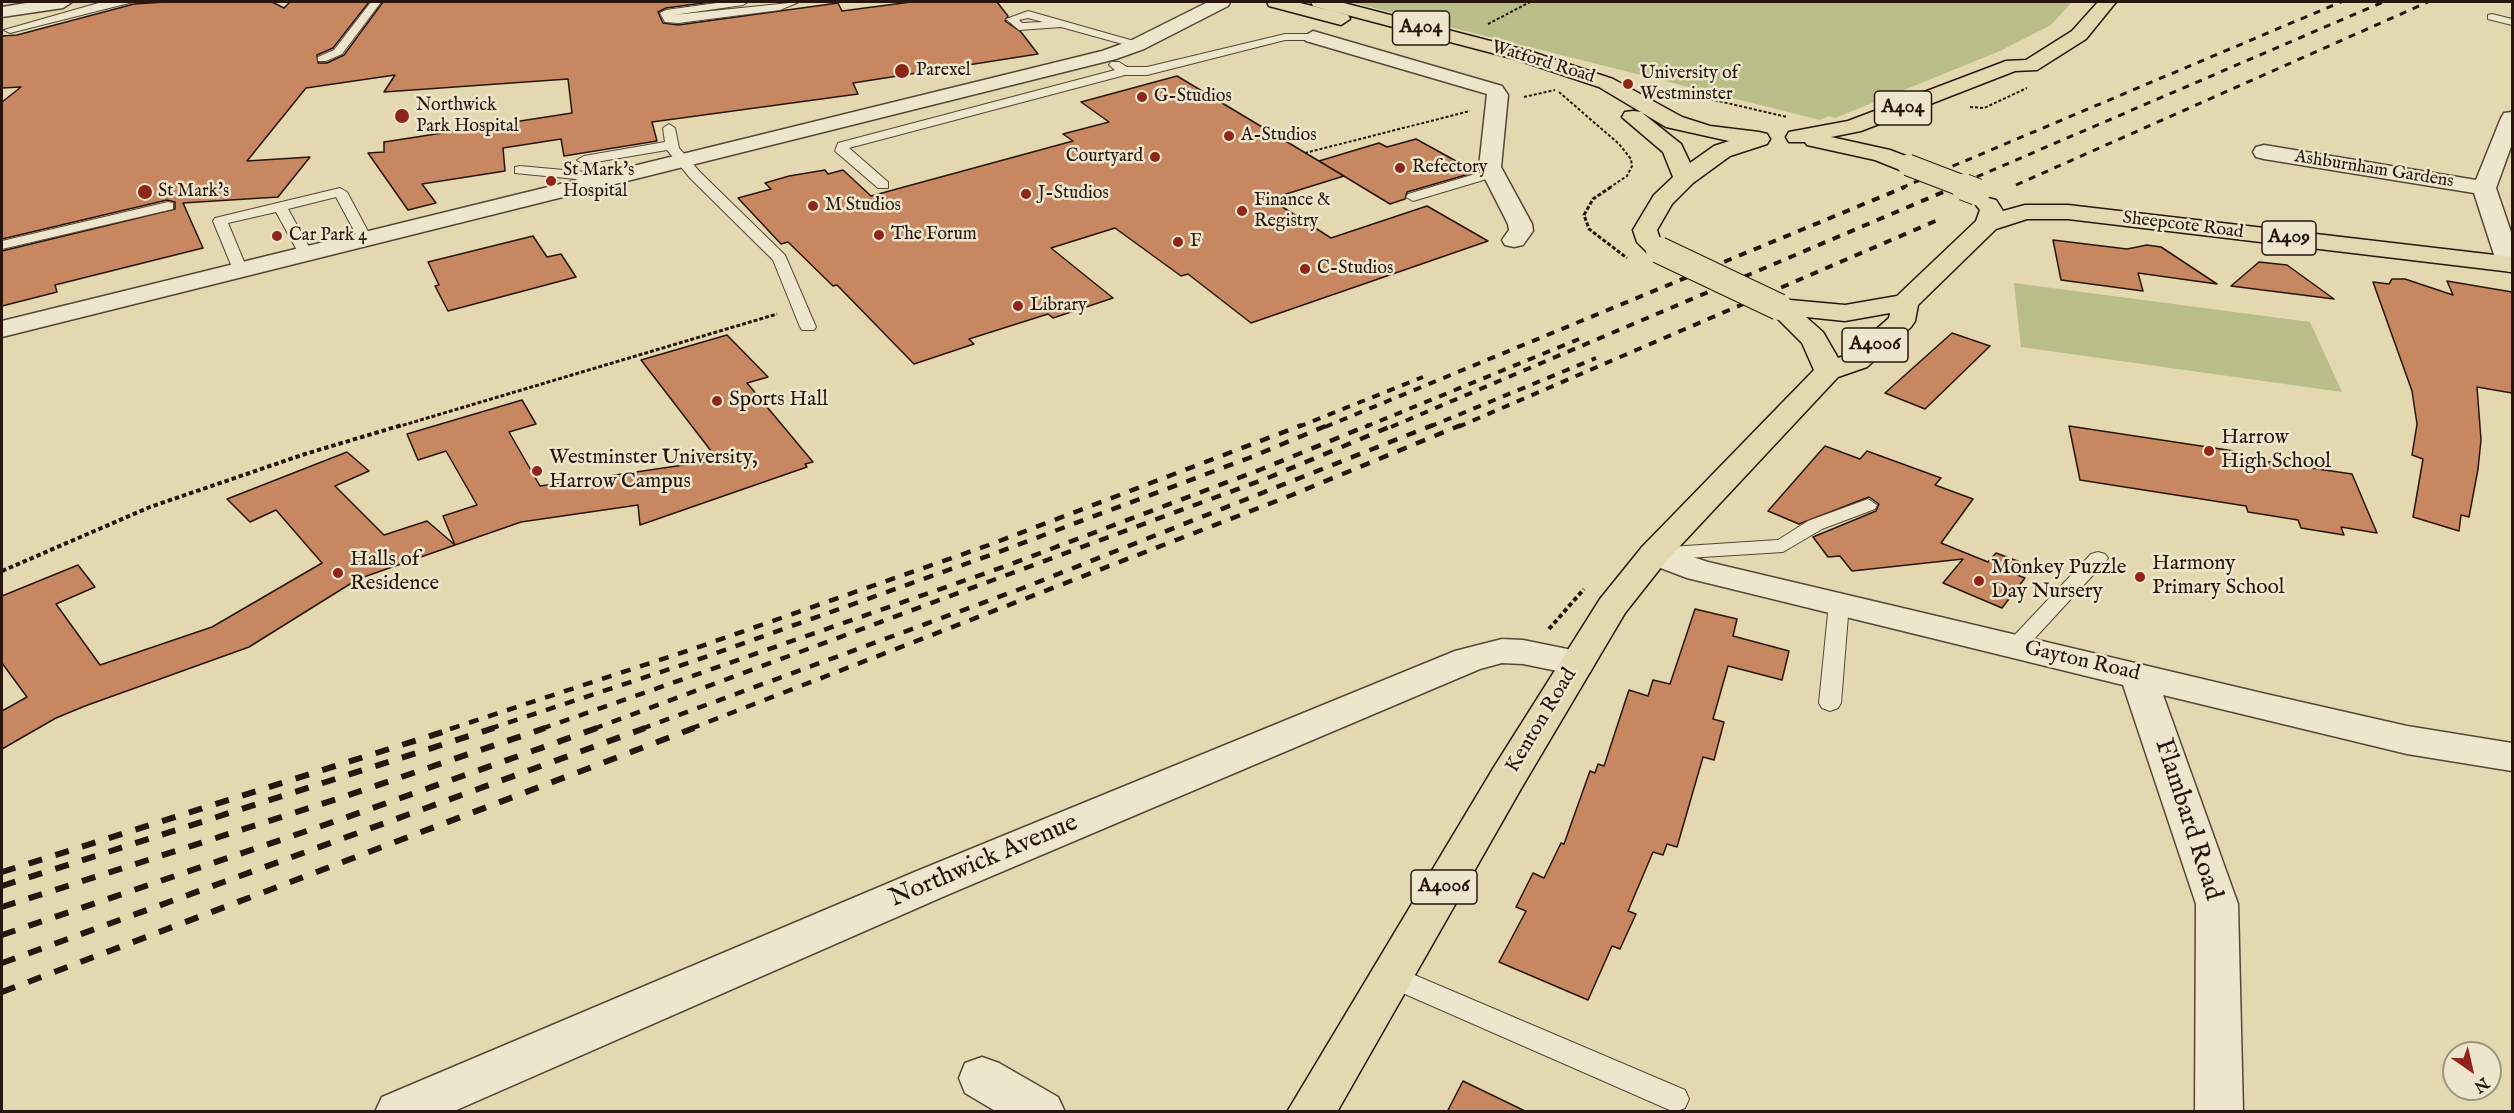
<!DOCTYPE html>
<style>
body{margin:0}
#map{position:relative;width:2514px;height:1113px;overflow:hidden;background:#e3d8b0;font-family:"IM FELL English",serif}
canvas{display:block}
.frame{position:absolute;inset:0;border:3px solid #28160e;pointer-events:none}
.north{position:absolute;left:2442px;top:1041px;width:60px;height:60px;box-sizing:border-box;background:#ede6cc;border:2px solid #9e9380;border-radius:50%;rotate:146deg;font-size:16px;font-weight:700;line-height:24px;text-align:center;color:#28160e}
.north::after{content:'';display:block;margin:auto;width:21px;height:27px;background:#8f2418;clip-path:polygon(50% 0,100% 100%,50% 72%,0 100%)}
</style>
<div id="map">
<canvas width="2514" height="1113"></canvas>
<div class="frame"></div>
<div class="north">N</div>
</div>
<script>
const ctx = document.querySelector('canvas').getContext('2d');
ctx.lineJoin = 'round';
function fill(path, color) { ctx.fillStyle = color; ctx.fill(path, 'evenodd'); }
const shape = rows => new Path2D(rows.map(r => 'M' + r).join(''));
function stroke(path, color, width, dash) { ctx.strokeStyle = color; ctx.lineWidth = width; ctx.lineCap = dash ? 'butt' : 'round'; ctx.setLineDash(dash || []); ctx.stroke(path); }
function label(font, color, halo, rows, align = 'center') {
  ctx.font = font + ' "IM FELL English",serif'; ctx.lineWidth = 5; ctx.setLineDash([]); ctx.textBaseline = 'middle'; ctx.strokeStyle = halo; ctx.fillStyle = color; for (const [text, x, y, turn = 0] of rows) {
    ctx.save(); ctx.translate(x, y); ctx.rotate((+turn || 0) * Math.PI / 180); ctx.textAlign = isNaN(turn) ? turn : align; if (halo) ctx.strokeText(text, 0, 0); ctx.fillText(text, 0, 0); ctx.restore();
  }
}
const green = shape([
 [1350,2,2072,2,2051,25,2000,51,1835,118,1828,116,1820,120],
 [2014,283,2310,322,2342,392,2021,347]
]);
const building = shape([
 [165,2,272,2,284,8,290,2,369,2,333,48,317,55,318,63,327,63,344,55,383,2,711,2,666,8,658,12,663,23,678,25,838,3,842,11,911,2,997,2,1008,16,1005,21,1021,32,1038,54,853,83,858,94,652,122,657,141,564,156,561,139,503,148,505,171,422,184,436,203,408,210,368,153,384,152,384,142,572,113,568,79,384,92,395,75,306,88,247,161,310,157,278,197,183,203,203,248,55,285,57,292,2,306,2,251,175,209,175,202,167,200,2,239,2,102,21,87,2,88,2,36,17,35,134,4,165,2],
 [1177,76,1344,176,1270,199,1331,238,1427,206,1488,241,1251,323,1188,274,1181,276,1115,228,1051,248,1113,298,1053,318,1048,314,969,339,974,344,914,364,837,285,833,286,788,242,781,244,738,198,771,189,765,183,789,176,825,170,828,174,843,170,871,196,1073,141,1063,134,1109,122,1081,102,1177,76],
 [1416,139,1476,172,1407,192,1405,199,1390,204,1319,161,1379,143,1387,147,1416,139],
 [533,236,547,257,561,254,576,277,448,311,435,286,439,285,428,262,533,236],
 [2053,240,2127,249,2147,245,2161,247,2217,284,2138,273,2143,291,2061,280,2053,240],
 [2259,262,2287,265,2334,299,2231,286,2259,262],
 [2392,279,2405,279,2453,295,2447,281,2512,292,2512,393,2477,387,2481,440,2478,469,2469,517,2461,515,2459,531,2413,517,2423,459,2412,455,2417,424,2412,391,2373,282,2389,284,2392,279],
 [1952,333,1990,346,1925,409,1885,393,1952,333],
 [727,335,768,377,747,383,813,462,805,464,807,467,640,525,638,505,521,522,455,545,443,516,477,505,446,451,418,460,407,434,522,400,536,424,509,432,540,486,718,460,641,360,727,335],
 [2069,426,2234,451,2236,457,2352,474,2377,533,2341,527,2344,535,2301,528,2298,520,2248,512,2246,506,2080,480,2069,426],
 [1825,446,1860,459,1867,451,1941,478,1935,485,1973,499,1941,543,1988,562,1996,553,2020,562,2012,573,2025,578,2002,608,1943,583,1963,559,1852,571,1840,556,1828,557,1813,537,1876,511,1879,504,1869,497,1799,524,1768,511,1825,446],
 [347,452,369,471,335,486,384,535,427,521,455,545,358,579,249,647,85,706,56,718,2,749,2,711,27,697,2,663,2,596,78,565,95,587,56,604,100,665,212,627,322,563,276,510,250,522,227,499,347,452],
 [1695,609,1737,619,1733,636,1789,651,1782,680,1728,666,1713,719,1724,722,1714,760,1703,757,1677,847,1667,844,1663,855,1653,852,1628,911,1636,914,1620,949,1612,946,1588,1000,1499,962,1526,911,1516,907,1533,873,1544,878,1561,843,1564,844,1590,771,1595,773,1598,764,1604,766,1629,690,1648,696,1653,680,1670,684,1695,609],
 [1463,1081,1527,1112,1447,1112,1463,1081]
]);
const pathFar2 = shape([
 [824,2,828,2],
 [1488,24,1530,2],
 [1671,90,1787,117],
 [1559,92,1619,144,1631,159,1632,166,1627,176,1609,188],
 [1524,97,1555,90],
 [1970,107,1984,108,2027,88],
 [1305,153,1470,111]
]);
const pathFar1 = shape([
 [1611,187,1593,199,1584,215,1589,229,1627,258],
 [397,427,777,314]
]);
const path = shape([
 [2,571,150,507,305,454,402,425],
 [1549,629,1584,589]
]);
const lane = shape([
 [102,2,133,2,10,33,4,30,102,2],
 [371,2,381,2,342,54,326,61,318,61,318,57,334,50,371,2],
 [724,2,748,2,743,5,673,15,799,2,780,10,678,23,665,22,660,13,666,10,724,2],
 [1028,11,1141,43,1143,45,1137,48,1061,27,1019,30,1006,19,1028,11],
 [1028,18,1043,22,1022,23,1019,20,1028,18],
 [2492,14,2512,19,2512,25,2488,19,2488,15,2492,14],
 [1285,34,1313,34,1319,37,1313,40,1285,40,1147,75,1125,75,849,148,888,182,888,188,878,188,835,151,838,143,1115,70,1109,65,1111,62,1119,62,1127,67,1147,67,1285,34],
 [669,124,675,128,679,148,700,172,785,255,816,327,814,330,802,330,800,327,773,260,690,178,667,150,584,164,577,160,584,156,665,142,663,128,669,124],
 [520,166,585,172,596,185,589,189,576,179,515,173,515,167,520,166],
 [1492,169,1497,170,1497,176,1413,201,1406,197,1408,194,1492,169],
 [340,188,347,192,371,237,369,240,359,240,336,197,288,209,312,252,305,256,298,252,276,212,228,223,247,269,244,272,234,272,213,221,215,218,340,188],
 [168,202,173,203,173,209,2,249,2,241,168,202],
 [1868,499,1877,505,1875,509,1822,529,1783,552,1654,560,1647,558,1644,554,1647,550,1654,548,1778,540,1808,521,1868,499],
 [2098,552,2105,554,2108,558,2105,562,2023,651,2009,651,2006,646,2009,641,2091,554,2098,552],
 [1839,596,1846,598,1849,603,1841,703,1838,708,1830,711,1822,708,1819,703,1829,603,1832,598,1839,596],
 [1391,965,1685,1090,1689,1099,1685,1108,1675,1112,1665,1108,1382,984,1378,976,1382,968,1391,965]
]);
const street = shape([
 [32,2,72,2,63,8,2,17,2,7,32,2],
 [1208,2,1230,2,1228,6,1144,49,1116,59,2,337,2,321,1102,51,1130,41,1208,2],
 [1313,31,1502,86,1508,95,1501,167,1532,224,1533,231,1523,245,1514,247,1505,245,1502,240,1509,230,1508,224,1479,167,1487,94,1306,41,1303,37,1313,31],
 [2512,112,2512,144,2496,188,2512,235,2512,271,2510,272,2501,269,2497,264,2474,193,2264,159,2256,157,2253,152,2256,147,2264,145,2476,180,2501,118,2504,113,2512,112],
 [1654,544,1708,562,2266,694,2407,726,2512,743,2512,771,2407,754,2163,695,2238,904,2243,1112,2195,1112,2196,904,2123,685,1687,578,1642,561,1638,554,1642,547,1654,544],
 [1502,639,1523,640,1577,651,1590,654,1595,663,1590,672,1577,675,1523,664,1502,663,1480,669,947,895,452,1112,375,1112,382,1097,917,871,1455,651,1502,639],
 [982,1057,999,1063,1058,1097,1065,1112,997,1112,965,1093,959,1078,965,1063,982,1057]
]);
const primary = shape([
 [1267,2,1296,2,1348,15,1350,19,1341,25,1269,6,1267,2],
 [1311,2,1340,2,1529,51,1613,79,1682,117,1710,126,1759,132,1767,134,1770,139,1767,144,1730,156,1693,183,1672,204,1657,230,1660,239,1671,250,1668,255,1659,257,1650,255,1637,242,1633,230,1654,195,1673,177,1663,152,1622,117,1625,112,1633,111,1641,112,1681,144,1690,163,1714,146,1729,141,1666,127,1599,87,1515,59,1313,6,1311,2],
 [2098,2,2116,2,2086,39,2037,70,2015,71,1861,131,1831,137,1890,150,1916,160,1919,165,1916,170,1900,170,1875,160,1807,145,1805,142,1789,142,1786,137,1789,132,1848,121,2006,61,2026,60,2072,31,2098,2],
 [1988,198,1996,200,2003,211,2025,205,2068,205,2512,257,2512,272,2068,219,2027,219,1996,229,1918,305,1915,321,1911,327,1867,367,1838,377,1666,561,1625,613,1522,787,1337,1112,1287,1112,1494,767,1600,599,1642,547,1814,370,1802,343,1766,307,1770,301,1779,299,1845,305,1897,296,1976,221,1980,210,1976,205,1980,200,1988,198],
 [1890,313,1889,318,1847,355,1838,358,1823,332,1806,317,1845,321,1890,313]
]);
const railFar3 = shape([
 [2016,185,2428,2],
 [1901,188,2341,2],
 [1951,188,2383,2]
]);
const railFar2 = shape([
 [1298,427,1423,377],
 [1325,427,1905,187],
 [1365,427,1579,339],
 [1391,427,1955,187],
 [1429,427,1596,358],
 [1458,427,1940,219]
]);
const railFar1 = shape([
 [450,729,690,650,989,545,1302,425],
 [489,729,694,661,996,553,1249,458,1328,425],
 [541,729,1006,566,1262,469,1369,425],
 [593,729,1270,477,1394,425],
 [641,729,1023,588,1433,425],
 [690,729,1292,495,1461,425]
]);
const rail = shape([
 [2,872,455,728],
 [2,886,494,728],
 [2,907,337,799,545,728],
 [2,935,339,820,597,728],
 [2,963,645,728],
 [2,992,694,728]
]);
const primaryBridgeFar1 = shape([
 [1908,165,1968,188]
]);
const primaryBridge = shape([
 [1964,187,1977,192],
 [1659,250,1779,307]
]);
const markers = [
 [902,71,8,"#8f2418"],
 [1628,84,6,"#8f2418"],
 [1142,97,6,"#8f2418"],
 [402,116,8,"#8f2418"],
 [1229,136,6,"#8f2418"],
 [1155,157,6,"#8f2418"],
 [1400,168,6,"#8f2418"],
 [551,181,6,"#8f2418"],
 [145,192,8,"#8f2418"],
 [1026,194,6,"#8f2418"],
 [813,206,6,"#8f2418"],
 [1242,211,6,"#8f2418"],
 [879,235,6,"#8f2418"],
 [277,236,6,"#8f2418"],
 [1178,242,6,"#8f2418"],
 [1305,269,6,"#8f2418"],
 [1018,306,6,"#8f2418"],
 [717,401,6,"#8f2418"],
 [2209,451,6,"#8f2418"],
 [537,471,6,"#8f2418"],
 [338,573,6,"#8f2418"],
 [2140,577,6,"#8f2418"],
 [1979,581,6,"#8f2418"]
];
const farStreetnames = [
 ["Watford Road",1543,63,17],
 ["Ashburnham Gardens",2374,170,9],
 ["Sheepcote Road",2183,226,7]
];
const farPoinames = [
 ["Parexel",916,71],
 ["University of",1640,74],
 ["Westminster",1640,95],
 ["G-Studios",1154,97],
 ["Northwick",416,106],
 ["Park Hospital",416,127],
 ["A-Studios",1241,136],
 ["Courtyard",1143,157,"right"],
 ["Refectory",1412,168],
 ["St Mark's",563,171],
 ["Hospital",563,192],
 ["St Mark's",158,192],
 ["J-Studios",1038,194],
 ["Finance &",1254,201],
 ["Registry",1254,222],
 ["M Studios",825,206],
 ["The Forum",891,235],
 ["Car Park 4",289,236],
 ["F",1190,242],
 ["C-Studios",1317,269],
 ["Library",1030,306]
];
const shields = [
 [1421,28,57],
 [1903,108,57],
 [2289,238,54],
 [1875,345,66],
 [1444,887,66]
];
const shieldNames = [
 ["A404",1421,28],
 ["A404",1903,108],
 ["A409",2289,238],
 ["A4006",1875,345],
 ["A4006",1444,887]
];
const poiNames = [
 ["Sports Hall",729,401],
 ["Harrow",2221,439],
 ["High School",2221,463],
 ["Westminster University,",549,459],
 ["Harrow Campus",549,483],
 ["Halls of",350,561],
 ["Residence",350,585],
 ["Harmony",2152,565],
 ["Primary School",2152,589],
 ["Monkey Puzzle",1991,569],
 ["Day Nursery",1991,593]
];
const streetNames = [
 ["Gayton Road",2082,662,13],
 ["Kenton Road",1542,721,-59]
];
const nearStreetnames = [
 ["Flambard Road",2187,820,72],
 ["Northwick Avenue",984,862,-23]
];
fill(green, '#b9bd87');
fill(building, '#c78761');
stroke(building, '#28160e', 1.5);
stroke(lane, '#574636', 2);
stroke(street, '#574636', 3);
stroke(primary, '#28160e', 3);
stroke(pathFar2, '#28160e', 2, [3, 2]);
stroke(pathFar1, '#28160e', 3, [4, 2]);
stroke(path, '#28160e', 4, [4.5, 3]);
fill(lane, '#ede6cc');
fill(street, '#ede6cc');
fill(primary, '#e3d8b0');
stroke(railFar3, '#28160e', 3, [7, 7]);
stroke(railFar2, '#28160e', 4, [8, 8]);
stroke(railFar1, '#28160e', 4.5, [10, 10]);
stroke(rail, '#28160e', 6, [14, 14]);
stroke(primaryBridgeFar1, '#28160e', 23, []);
stroke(primaryBridge, '#28160e', 28, []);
stroke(primaryBridgeFar1, '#e3d8b0', 21);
stroke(primaryBridge, '#e3d8b0', 26);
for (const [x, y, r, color] of markers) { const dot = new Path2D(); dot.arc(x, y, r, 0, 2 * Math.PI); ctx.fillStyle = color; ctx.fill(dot); stroke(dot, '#ede6cc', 2); }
label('18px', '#28160e', '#ede6cc', farStreetnames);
label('18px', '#28160e', '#ede6cc', farPoinames, 'left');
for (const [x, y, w] of shields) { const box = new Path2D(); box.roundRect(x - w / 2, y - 17, w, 34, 4.5); ctx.fillStyle = '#ede6cc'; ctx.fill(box); stroke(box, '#28160e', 1.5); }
label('bold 20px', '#28160e', null, shieldNames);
label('21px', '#28160e', '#ede6cc', poiNames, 'left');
label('21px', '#28160e', '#ede6cc', streetNames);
label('26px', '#28160e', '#ede6cc', nearStreetnames);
</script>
